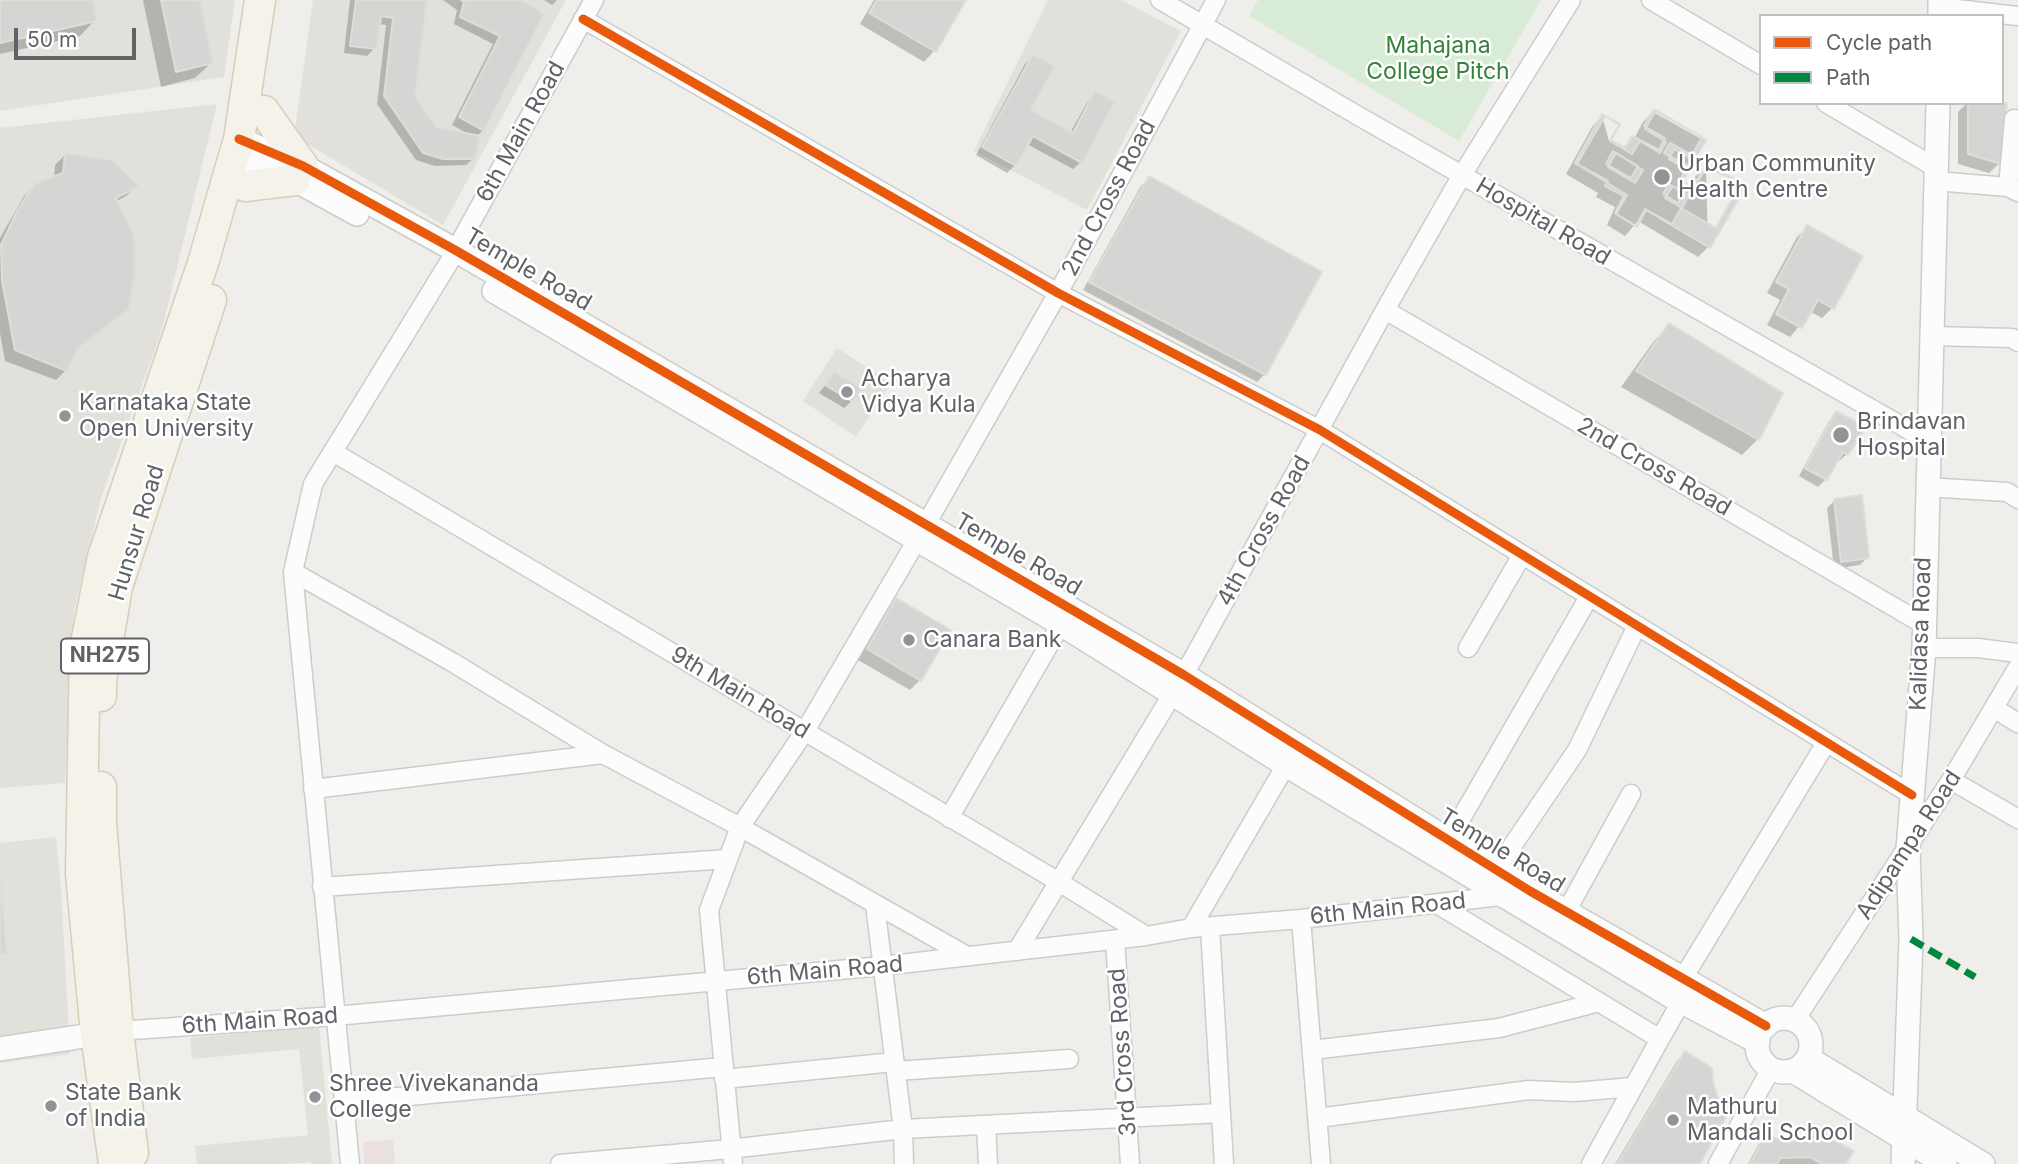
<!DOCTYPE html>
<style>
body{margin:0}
#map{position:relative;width:2018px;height:1164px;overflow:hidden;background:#efeeea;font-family:Inter,sans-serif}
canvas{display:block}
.legend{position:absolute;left:1759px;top:14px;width:245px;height:91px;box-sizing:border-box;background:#fff;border:2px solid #bfc1c3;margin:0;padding:9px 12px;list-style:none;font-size:21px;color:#5f6368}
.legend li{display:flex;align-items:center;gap:14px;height:35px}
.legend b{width:35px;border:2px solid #bfc1c3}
.scale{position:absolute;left:14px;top:28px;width:122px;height:32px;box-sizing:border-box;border:4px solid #5f6368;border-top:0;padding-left:9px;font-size:21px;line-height:24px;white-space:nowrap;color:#5f6368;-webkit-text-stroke:5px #fff;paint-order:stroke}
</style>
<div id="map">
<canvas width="2018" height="1164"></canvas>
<ul class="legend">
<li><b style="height:9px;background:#e8590c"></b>Cycle path</li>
<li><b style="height:9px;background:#00873e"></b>Path</li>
</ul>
<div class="scale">50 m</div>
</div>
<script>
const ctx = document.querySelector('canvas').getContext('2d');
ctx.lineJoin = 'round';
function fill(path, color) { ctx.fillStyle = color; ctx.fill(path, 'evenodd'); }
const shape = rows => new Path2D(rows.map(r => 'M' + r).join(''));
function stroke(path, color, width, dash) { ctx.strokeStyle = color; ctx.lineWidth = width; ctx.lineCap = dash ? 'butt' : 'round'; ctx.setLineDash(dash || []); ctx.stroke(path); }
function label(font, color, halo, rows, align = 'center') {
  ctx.font = font + ' Inter,sans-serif'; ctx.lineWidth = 5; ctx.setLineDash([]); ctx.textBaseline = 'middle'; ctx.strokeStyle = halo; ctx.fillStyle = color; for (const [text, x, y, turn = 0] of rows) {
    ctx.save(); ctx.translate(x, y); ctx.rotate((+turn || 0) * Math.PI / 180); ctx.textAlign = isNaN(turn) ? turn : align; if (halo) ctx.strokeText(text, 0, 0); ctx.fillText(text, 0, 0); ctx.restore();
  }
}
const education = shape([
 [0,0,235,0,224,77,0,111],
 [313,0,566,0,443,225,294,136],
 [1048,0,1121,0,1181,31,1087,210,974,151],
 [217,104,161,333,101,498,74,611,65,783,0,788,0,128],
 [837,348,891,383,856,437,803,401],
 [56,837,61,887,70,1054,0,1063,0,843],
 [319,1026,332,1164,311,1164,310,1162,285,1164,197,1164,195,1146,308,1135,299,1049,192,1059,190,1038]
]);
const medical = shape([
 [393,1140,395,1164,364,1164,363,1142]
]);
const green = shape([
 [1258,0,1541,0,1459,141,1249,16]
]);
const shadow = shape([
 [0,0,91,0,95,20,80,36,0,54],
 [143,0,198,0,211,63,195,78,161,87],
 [350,0,425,0,414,97,435,129,470,135,452,125,493,44,454,24,457,10,443,0,517,0,483,130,478,135,474,158,466,165,435,166,416,160,377,104,386,25,378,24,375,48,367,56,344,53],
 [544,0,557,0,552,5],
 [874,0,964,0,934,51,924,62,860,24],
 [1033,56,1029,111,1070,133,1088,101,1095,94,1081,162,1073,169,1027,144,1015,165,1007,173,976,155,1025,64],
 [1967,103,1988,103,2000,163,1989,173,1958,164,1958,112],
 [1653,112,1703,140,1692,159,1685,167,1679,182,1689,188,1696,176,1706,166,1708,247,1698,257,1638,221,1625,236,1607,225,1615,207,1596,197,1598,193,1566,174,1592,127,1602,116,1609,141,1622,148,1634,139,1643,122],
 [65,155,136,186,126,196,115,202,127,308,74,352,66,370,56,380,5,361,0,333,0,238,24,196,35,185,54,178,55,165],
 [1149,178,1265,374,1257,382,1083,290,1141,186],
 [1808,227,1861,256,1832,308,1822,318,1811,312,1790,337,1767,325,1780,300,1767,293,1797,237],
 [1670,325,1758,439,1742,455,1621,387,1654,341],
 [834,374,852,401,844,408,819,393],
 [1836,413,1847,454,1839,461,1836,460,1826,479,1818,487,1799,476,1829,421],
 [1835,500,1867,558,1860,565,1834,569,1827,508],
 [897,600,920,680,910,690,858,660,886,611],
 [1685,1053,1698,1164,1615,1164,1677,1061],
 [1766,1137,1844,1164,1748,1164,1758,1145]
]);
const building = shape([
 [0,0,93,0,97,21,0,43,0,0],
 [161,0,200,0,213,63,176,72,161,0],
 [356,0,427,0,415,96,436,127,480,136,475,159,443,159,423,153,384,96,393,18,381,16,377,49,350,46,356,0],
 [461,0,521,0,544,14,484,131,459,117,500,36,460,17,464,2,461,0],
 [877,0,966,0,936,52,869,13,877,0],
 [1033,54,1055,66,1031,110,1073,133,1095,91,1115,102,1082,163,1033,136,1016,166,982,147,1033,54],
 [1968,103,2007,103,2001,164,1968,154,1968,103],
 [1653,110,1702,137,1692,155,1670,143,1664,153,1688,166,1680,181,1693,187,1706,164,1741,183,1716,228,1681,208,1672,224,1645,209,1636,226,1615,213,1624,196,1605,186,1608,181,1575,163,1602,114,1620,124,1611,140,1625,148,1632,136,1659,150,1665,138,1644,126,1653,110],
 [1613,151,1638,166,1631,178,1606,164,1613,151],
 [1669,184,1684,193,1678,203,1663,194,1669,184],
 [1656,110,1706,140,1694,160,1674,149,1669,159,1689,170,1681,183,1693,190,1707,166,1745,188,1710,248,1646,210,1637,227,1616,214,1627,195,1577,164,1605,116,1619,125,1610,141,1632,154,1640,141,1660,153,1666,142,1645,129,1656,110],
 [1616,153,1643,170,1635,183,1608,167,1616,153],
 [1673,186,1689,195,1682,208,1665,198,1673,186],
 [65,153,112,160,139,186,116,198,134,235,135,271,129,309,77,349,67,371,15,350,2,281,1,245,17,211,34,184,63,173,65,153],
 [1149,176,1322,272,1266,375,1089,282,1149,176],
 [1807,225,1863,256,1834,309,1818,300,1802,328,1776,314,1789,289,1776,282,1807,225],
 [1669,323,1783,393,1759,440,1636,371,1669,323],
 [834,372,861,388,853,402,825,385,834,372],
 [1836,411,1866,427,1848,455,1843,452,1827,480,1805,468,1836,411],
 [1862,495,1869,558,1841,562,1834,499,1862,495],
 [896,598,951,630,921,681,867,649,896,598],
 [0,876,7,954,0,954,0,876],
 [1685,1051,1712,1068,1713,1083,1720,1104,1730,1110,1700,1164,1617,1164,1685,1051],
 [1813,1129,1854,1151,1846,1164,1823,1164,1810,1157,1780,1158,1777,1164,1750,1164,1765,1135,1785,1141,1801,1141,1813,1129]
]);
const minor = shape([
 [1160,0,1355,114,1928,441],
 [1651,0,1761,65],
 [1940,7,2018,16],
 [583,19,1058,293,1320,430,1912,795],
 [1826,103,1936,168],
 [1935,181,2008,187,2018,192],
 [2008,187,2014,119],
 [1385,310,1923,624],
 [1931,336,2012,338,2018,342],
 [333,452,1059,882,1146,936],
 [1927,487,2007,492,2018,499],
 [293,572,452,662,603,754,740,827,967,956],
 [1468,648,1522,555],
 [1924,648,1978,648,2018,653],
 [1994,708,2018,723],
 [1951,780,2018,819],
 [313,789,603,754],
 [949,818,1061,624],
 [1448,841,1589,597],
 [1496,870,1577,750,1637,626],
 [322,887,728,859],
 [1437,904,1660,1039,1591,1164],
 [875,905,903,1129,904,1164],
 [1566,912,1631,794],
 [1301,919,1321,1164],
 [1210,927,1224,1164],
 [1191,928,1286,765],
 [1115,940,1130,1164],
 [1017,951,1184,675,1385,310,1462,175,1571,0],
 [1677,988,1826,743],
 [1795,1020,1951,780,2018,667],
 [118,1031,335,1016,882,966,1146,936,1191,928,1301,919,1509,895],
 [1660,1039,1681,1002],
 [1312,1050,1499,1028,1599,1002],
 [896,1071,1069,1059],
 [724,1079,894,1062],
 [344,1102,723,1067],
 [1318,1118,1529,1090,1574,1092,1633,1087],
 [986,1125,988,1164],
 [350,1164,293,572,313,484,448,264,594,0],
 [560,1164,730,1149,903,1129,1221,1113],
 [733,1164,709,910,740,827,805,731,917,540,1058,293,1216,0],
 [1718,1164,1771,1069]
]);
const tertiary = shape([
 [1940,16,1940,0],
 [239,139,303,166,455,250,1184,675,1530,891,1766,1026],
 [232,163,295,180,357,214],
 [494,291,1061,624,1286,765,1671,996,1758,1042],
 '1757 1045a27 27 0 1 1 54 0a27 27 0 1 1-54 0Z',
 [0,1049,111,1032],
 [1808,1058,1983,1164],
 [1793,1071,1945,1164],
 [1903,1164,1911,939,1908,849,1924,648,1938,103]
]);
const primary = shape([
 [264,111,303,166],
 [245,186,295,180],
 [101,696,101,681,117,587,211,300],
 [101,787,101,823,118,1031,133,1153],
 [114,1164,96,1034,81,874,85,648,103,557,203,263,239,139,260,0]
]);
const quiet = shape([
 [1911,939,1975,977]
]);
const cycleway = shape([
 [583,19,1058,293,1320,430,1912,795],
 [239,139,303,166,455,250,1184,675,1530,891,1766,1026]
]);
const markers = [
 [1662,177,9,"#919496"],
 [847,392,7,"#919496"],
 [65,416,7,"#919496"],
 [1841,435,9,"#919496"],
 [909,640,7,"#919496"],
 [315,1097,7,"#919496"],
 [51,1106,7,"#919496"],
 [1673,1120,7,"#919496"]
];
const shields = [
 [105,656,88]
];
const shieldNames = [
 ["NH275",105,656]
];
const parkNames = [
 ["Mahajana",1438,46],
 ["College Pitch",1438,72]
];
const streetNames = [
 ["6th Main Road",521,132,-61],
 ["2nd Cross Road",1109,198,-62],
 ["Hospital Road",1543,222,30],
 ["Temple Road",528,270,30],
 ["2nd Cross Road",1654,467,30],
 ["4th Cross Road",1264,531,-61],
 ["Hunsur Road",137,533,-73],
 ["Temple Road",1018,555,30],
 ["Kalidasa Road",1921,634,-88],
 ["9th Main Road",740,693,31],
 ["Adipampa Road",1909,845,-57],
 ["Temple Road",1502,851,31],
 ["6th Main Road",1388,909,-6],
 ["6th Main Road",825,971,-5],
 ["6th Main Road",260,1021,-4],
 ["3rd Cross Road",1123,1052,-94]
];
const poiNames = [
 ["Urban Community",1678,164],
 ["Health Centre",1678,190],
 ["Acharya",861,379],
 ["Vidya Kula",861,405],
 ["Karnataka State",79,403],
 ["Open University",79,429],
 ["Brindavan",1857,422],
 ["Hospital",1857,448],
 ["Canara Bank",923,640],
 ["Shree Vivekananda",329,1084],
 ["College",329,1110],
 ["State Bank",65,1093],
 ["of India",65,1119],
 ["Mathuru",1687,1107],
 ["Mandali School",1687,1133]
];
fill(education, '#e2e0da');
fill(medical, '#eae0de');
fill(green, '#d8ebd6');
fill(shadow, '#0003');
fill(building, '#d6d5d3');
stroke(building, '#deddd9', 2);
stroke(minor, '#cbcccc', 21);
stroke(tertiary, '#cbcccc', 26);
stroke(primary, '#d7ceb8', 33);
stroke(minor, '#fdfcfc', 18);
stroke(tertiary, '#fdfcfc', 23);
stroke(primary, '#f4f2e9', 30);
stroke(quiet, '#00873e', 7, [14, 7]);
stroke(cycleway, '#e8590c', 9);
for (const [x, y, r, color] of markers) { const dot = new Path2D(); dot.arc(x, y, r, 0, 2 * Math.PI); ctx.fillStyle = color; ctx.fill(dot); stroke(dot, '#fff', 2.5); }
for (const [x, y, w] of shields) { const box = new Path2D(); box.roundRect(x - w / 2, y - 17.5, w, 35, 5); ctx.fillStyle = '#fff'; ctx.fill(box); stroke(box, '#5f6368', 2); }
label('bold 21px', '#5f6368', null, shieldNames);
label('23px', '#348238', '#fff', parkNames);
label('23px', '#5f6368', '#fff', streetNames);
label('23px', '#5f6368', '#fff', poiNames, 'left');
</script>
